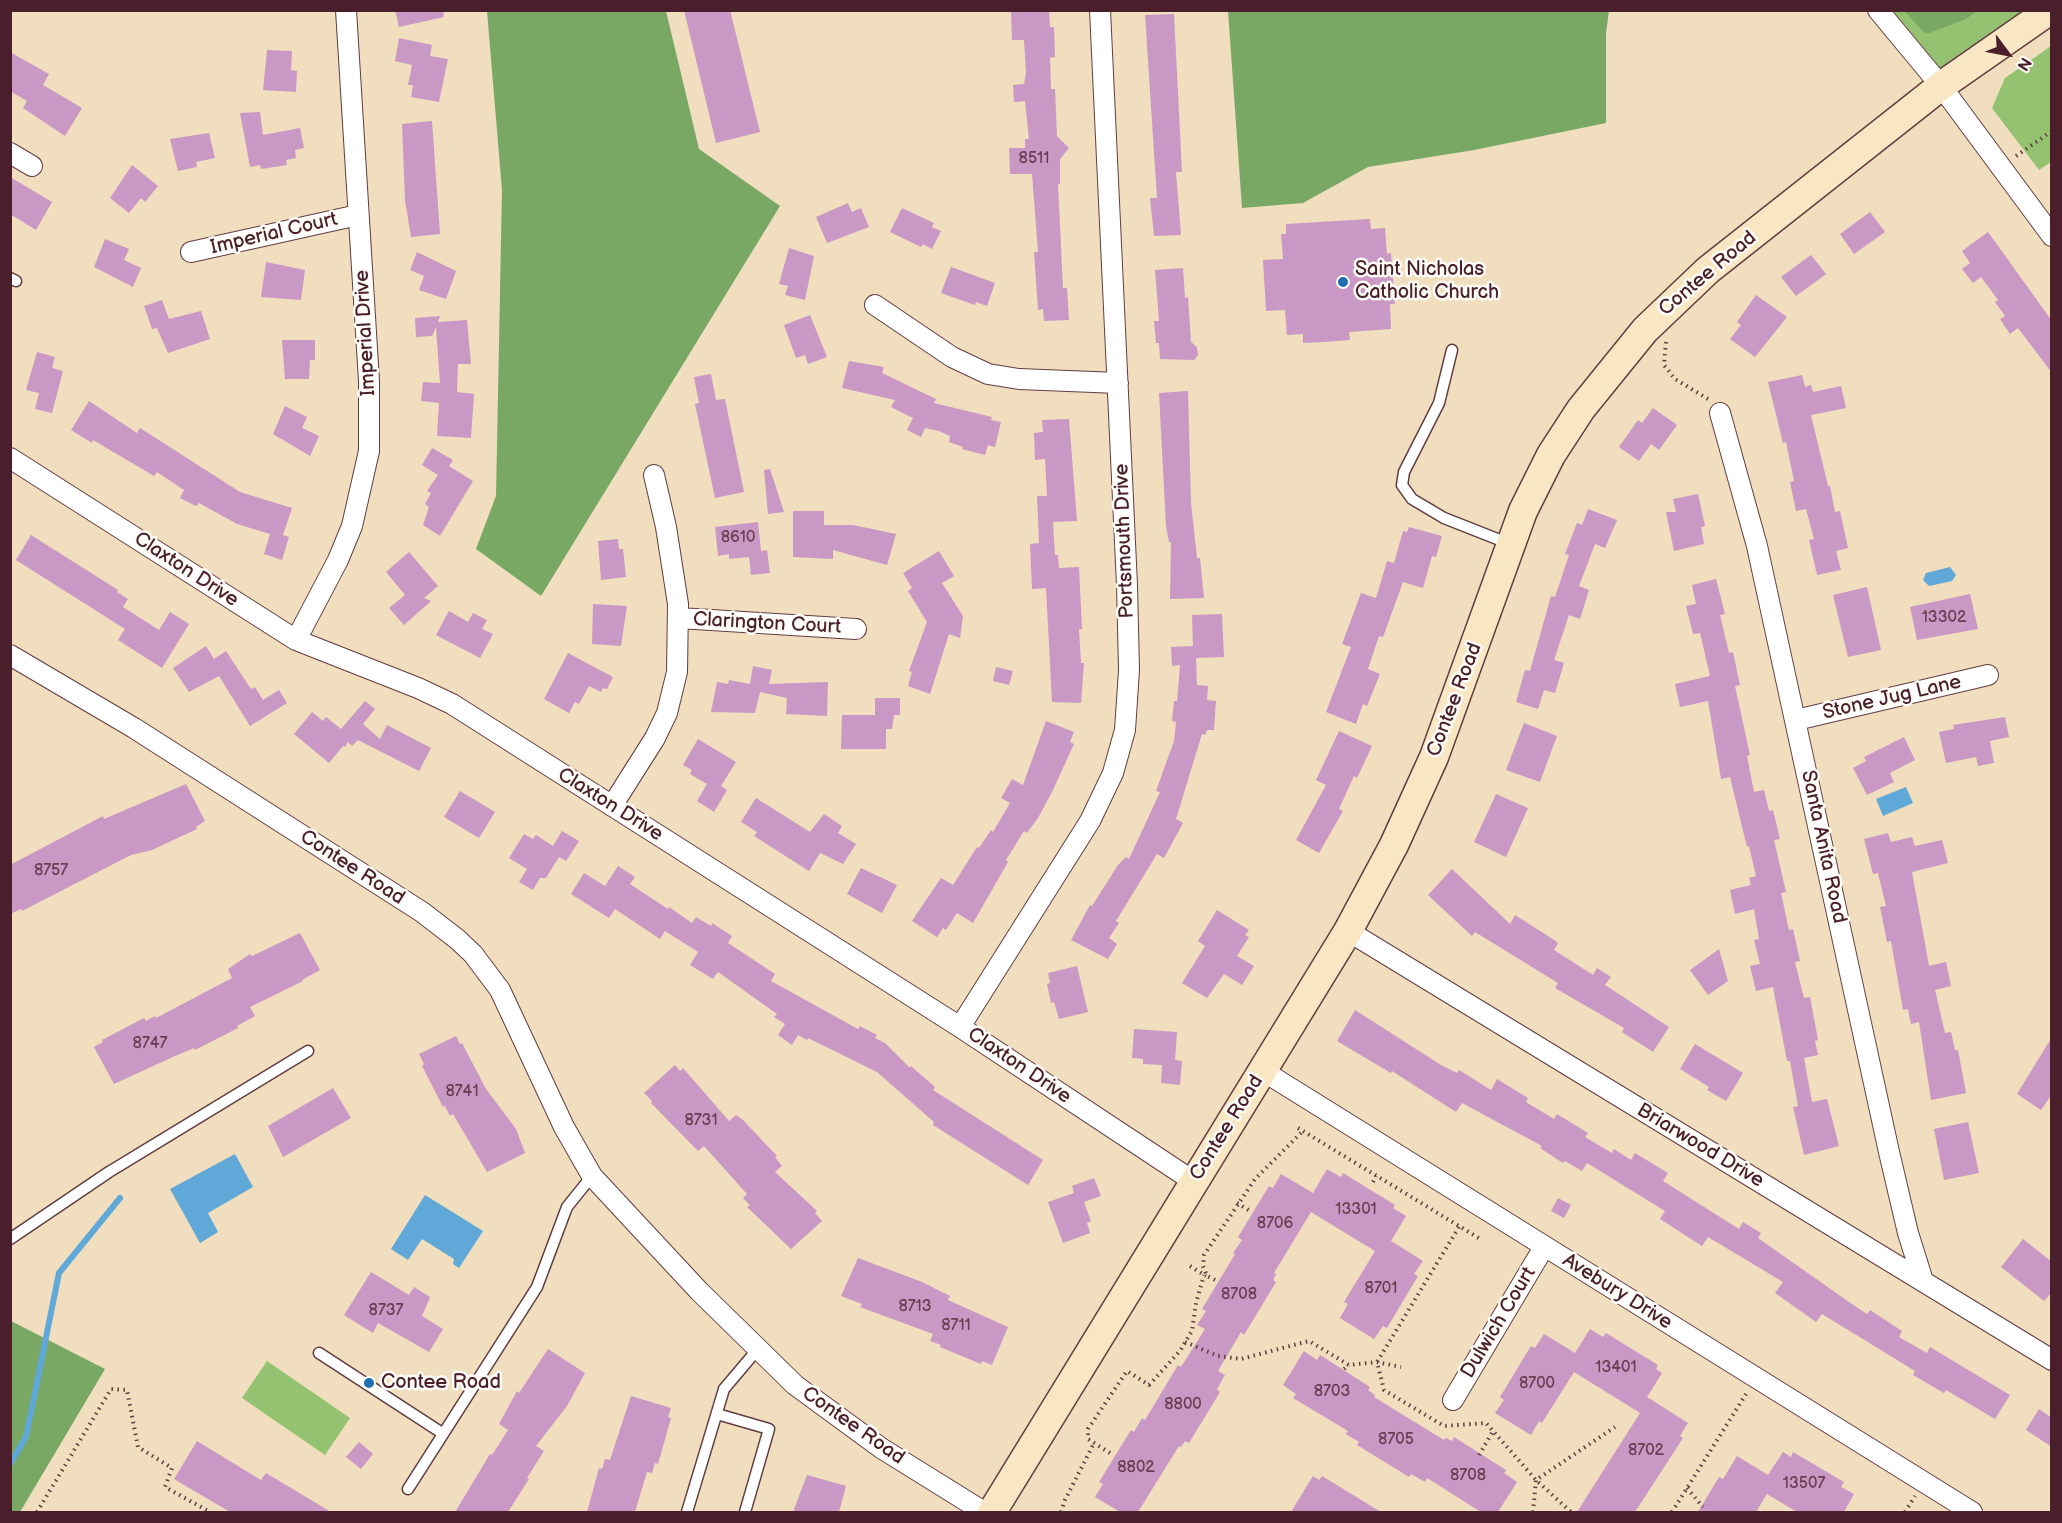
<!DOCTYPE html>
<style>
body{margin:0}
#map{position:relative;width:2062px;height:1523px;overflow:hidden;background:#f0debe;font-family:"Balsamiq Sans",sans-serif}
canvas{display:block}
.frame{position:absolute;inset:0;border:12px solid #4a1f2b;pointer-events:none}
.north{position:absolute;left:1978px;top:24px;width:60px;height:60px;-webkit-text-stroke:4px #fdfcf7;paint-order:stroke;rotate:122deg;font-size:16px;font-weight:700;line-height:24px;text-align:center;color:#4a1f2b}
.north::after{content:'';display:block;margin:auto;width:21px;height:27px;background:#4a1f2b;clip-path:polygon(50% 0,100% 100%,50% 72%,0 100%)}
</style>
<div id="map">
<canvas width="2062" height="1523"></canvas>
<div class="frame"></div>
<div class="north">N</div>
</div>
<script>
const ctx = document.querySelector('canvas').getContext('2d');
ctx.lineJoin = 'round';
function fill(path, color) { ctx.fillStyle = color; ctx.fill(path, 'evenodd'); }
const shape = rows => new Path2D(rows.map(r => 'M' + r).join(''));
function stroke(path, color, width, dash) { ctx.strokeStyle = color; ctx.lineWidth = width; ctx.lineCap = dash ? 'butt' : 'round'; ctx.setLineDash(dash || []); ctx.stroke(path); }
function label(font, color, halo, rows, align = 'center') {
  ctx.font = font + ' "Balsamiq Sans",sans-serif'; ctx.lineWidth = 5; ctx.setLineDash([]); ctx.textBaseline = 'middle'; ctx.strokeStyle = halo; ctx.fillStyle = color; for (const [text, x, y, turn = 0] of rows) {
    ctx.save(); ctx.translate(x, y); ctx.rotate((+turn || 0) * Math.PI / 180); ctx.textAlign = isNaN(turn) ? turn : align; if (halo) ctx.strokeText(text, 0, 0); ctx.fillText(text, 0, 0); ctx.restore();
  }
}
const green = shape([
 [1878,11,2051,11,1941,86],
 [2051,46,2051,162,2039,170,1992,108,2005,78],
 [267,1361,350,1418,325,1455,242,1398]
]);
const forest = shape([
 [487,11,666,11,699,149,780,206,541,596,476,549,496,496,502,190],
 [1228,11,1609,11,1606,33,1606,123,1474,150,1368,167,1303,203,1242,208],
 [1904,11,1977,11,1966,19,1926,34],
 [11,1321,105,1369,20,1512,10,1512]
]);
const water = shape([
 [1950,567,1956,575,1952,581,1929,586,1923,580,1926,573],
 [1906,787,1913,803,1883,816,1876,799],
 [235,1154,253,1187,208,1213,218,1232,200,1243,170,1189],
 [425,1195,483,1231,459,1268,453,1264,454,1259,422,1239,408,1260,391,1249]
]);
const stream = shape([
 [10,1464,26,1437,59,1273,120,1198]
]);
const building = shape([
 [395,10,443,10,444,17,399,27],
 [684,10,730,10,760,132,716,143],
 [1049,10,1050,27,1054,27,1055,57,1050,58,1051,89,1055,89,1057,136,1069,148,1060,159,1060,184,1058,184,1063,288,1067,288,1069,320,1044,321,1043,309,1038,310,1034,252,1038,252,1032,174,1010,174,1009,148,1025,148,1025,139,1029,139,1025,101,1014,102,1013,85,1024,84,1026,72,1024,40,1012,40,1011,12],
 [1174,14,1182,172,1176,172,1181,235,1154,236,1150,198,1157,198,1145,15],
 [399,38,432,45,430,56,448,59,439,102,411,97,413,85,408,85,412,65,395,61],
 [267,50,292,51,291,70,297,71,296,92,263,90],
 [10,52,49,74,43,85,82,108,65,136,23,108,27,101,10,91],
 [260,112,263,135,300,128,304,148,295,150,296,158,286,160,287,165,261,169,260,165,250,167,240,113],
 [432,121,440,234,411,237,405,200,402,124],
 [209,133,215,158,196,162,197,167,178,171,170,139],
 [132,165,158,186,145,202,141,198,129,213,110,198],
 [10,177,52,202,36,230,10,214],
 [848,203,852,212,861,208,869,227,827,243,816,217],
 [902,208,934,223,932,227,941,231,932,249,923,244,921,247,890,232],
 [1870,212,1885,232,1854,254,1840,234],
 [1370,219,1371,229,1385,228,1387,254,1391,253,1395,304,1390,304,1391,329,1349,332,1350,340,1324,342,1303,343,1303,334,1287,335,1285,310,1266,311,1263,260,1283,259,1281,234,1286,234,1286,224],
 [1988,232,2052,321,2052,373,2018,328,2010,334,2000,319,2005,316,1995,302,1998,300,1981,277,1973,283,1962,269,1970,263,1962,251],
 [105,239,129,249,124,260,141,268,133,287,94,267],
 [789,248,814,256,805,300,785,295,788,286,779,284],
 [417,252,456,271,446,299,419,290,424,276,410,270],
 [1811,255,1826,274,1796,296,1781,277],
 [266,262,305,270,301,300,261,297],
 [951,267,995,283,987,306,976,302,975,305,941,293],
 [1183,268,1185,298,1188,297,1191,342,1197,347,1198,355,1194,360,1160,359,1159,343,1156,343,1154,321,1159,321,1155,270],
 [1756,295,1787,317,1755,357,1730,339,1741,325,1737,322],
 [162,300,169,319,201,311,210,339,168,353,157,328,152,329,144,306],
 [810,315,827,357,808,364,805,355,796,358,784,325],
 [440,316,438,322,467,320,471,364,458,364,457,392,474,394,471,438,437,436,439,403,421,401,423,382,440,383,436,327,432,336,416,337,415,318],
 [282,340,315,340,315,360,310,360,309,379,285,379],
 [37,352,55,357,52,368,63,371,52,413,35,409,39,393,26,390],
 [849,361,884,367,882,373,936,399,934,403,992,417,991,420,1001,422,995,447,988,445,985,455,962,449,963,447,949,442,950,436,939,431,925,428,921,437,907,430,913,418,891,407,895,400,842,388],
 [711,374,716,400,725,399,744,492,715,498,695,404,699,403,694,377],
 [1802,375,1805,387,1811,385,1813,392,1841,386,1846,408,1811,415,1828,486,1830,486,1835,512,1840,511,1848,548,1836,551,1841,570,1817,575,1809,540,1814,539,1806,509,1796,511,1790,482,1794,481,1786,442,1783,443,1768,382],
 [1188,391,1191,503,1197,558,1200,558,1204,598,1170,599,1171,542,1169,542,1166,526,1159,393],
 [89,401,137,433,140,428,240,492,292,508,283,535,289,537,282,560,264,554,270,534,237,524,199,503,196,506,180,498,184,490,157,472,154,476,93,440,92,443,71,430],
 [285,406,307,417,302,428,319,436,310,456,273,434],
 [1653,408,1677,425,1659,450,1651,444,1639,461,1619,447,1638,420,1642,423],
 [1069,419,1077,521,1053,522,1055,555,1058,555,1059,568,1079,567,1082,629,1079,629,1081,663,1084,663,1081,703,1052,702,1046,588,1032,589,1030,544,1039,543,1037,496,1047,496,1045,459,1035,460,1034,433,1043,432,1042,420],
 [432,448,453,460,449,466,473,481,440,536,423,525,429,507,425,504,431,493,427,491,438,475,422,465],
 [770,469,784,512,768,514,764,470],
 [1698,494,1705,526,1701,527,1704,544,1674,551,1666,512,1676,512,1673,499],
 [1588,509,1617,520,1605,548,1595,544,1579,586,1589,590,1580,619,1569,615,1554,660,1564,663,1555,693,1544,690,1538,709,1516,702,1525,670,1530,671,1551,596,1555,597,1569,555,1565,554,1577,523,1582,525],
 [793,511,824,511,824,525,853,525,896,534,887,565,833,550,833,559,793,557],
 [758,522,761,551,767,550,770,573,751,575,749,557,729,559,729,554,718,556,715,527],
 [1409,527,1442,536,1436,557,1432,556,1423,588,1403,582,1383,637,1379,636,1368,669,1380,674,1367,706,1363,704,1356,724,1326,712,1351,647,1342,644,1361,593,1376,598,1387,561,1394,563,1403,531,1407,532],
 [31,535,118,590,117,592,128,599,123,607,159,630,170,612,189,624,162,668,118,640,125,629,16,560],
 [618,539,619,549,623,549,626,577,601,580,598,541],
 [939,551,954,576,942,583,963,616,960,638,949,634,930,694,908,686,912,672,909,671,927,622,908,591,912,588,903,573],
 [409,552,438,586,424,598,431,601,404,625,389,608,405,595,386,572],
 [1716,579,1725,614,1720,615,1729,653,1733,652,1740,685,1735,686,1750,755,1747,756,1754,792,1764,790,1769,811,1773,810,1780,839,1774,840,1786,892,1781,893,1789,930,1793,929,1800,961,1795,962,1804,998,1810,997,1818,1040,1815,1041,1818,1055,1804,1058,1812,1102,1827,1099,1839,1146,1804,1155,1793,1107,1798,1106,1790,1061,1787,1061,1773,987,1756,991,1750,966,1760,964,1754,940,1759,939,1754,909,1735,914,1730,890,1751,885,1749,878,1756,876,1749,846,1747,847,1730,777,1721,779,1708,701,1680,707,1675,684,1710,676,1700,633,1693,634,1686,606,1696,604,1692,585],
 [1867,587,1881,650,1848,657,1833,595],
 [1970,594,1978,629,1917,640,1910,607],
 [593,604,627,606,621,646,592,644],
 [449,611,468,622,473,613,487,620,482,629,493,634,480,658,436,635],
 [1222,614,1224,657,1196,658,1197,685,1208,686,1207,700,1216,701,1214,730,1207,730,1205,735,1202,734,1176,819,1183,823,1164,858,1157,854,1116,921,1119,923,1109,938,1117,944,1108,959,1071,940,1090,905,1092,906,1118,865,1126,857,1129,859,1160,792,1156,791,1174,741,1176,722,1172,721,1174,701,1177,701,1180,665,1172,666,1171,647,1193,646,1192,615],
 [206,646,214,659,226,651,251,689,255,687,263,700,279,690,287,703,250,726,219,676,189,692,173,668],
 [568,653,613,677,607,689,603,688,601,692,589,686,579,704,575,702,569,713,544,699],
 [753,666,772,670,769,684,828,682,827,716,786,714,787,698,760,692,755,713,711,712,717,682,728,684,729,680,750,684],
 [996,667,1013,671,1009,685,993,681],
 [875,698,900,698,900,715,894,715,892,729,886,729,886,749,841,749,842,715,875,715],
 [365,701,375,709,363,724,380,739,387,725,431,748,419,771,358,740,352,746,348,742,345,747,343,746,329,763,294,734,312,712,323,721,326,717,341,729],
 [2005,717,2009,737,1990,741,1994,763,1978,766,1976,757,1946,763,1939,732,1954,729,1953,725],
 [1046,721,1074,732,1070,742,1074,744,1052,792,1038,818,1027,833,1024,831,1006,860,1008,862,973,923,957,913,946,930,943,928,937,937,912,921,941,878,953,885,977,847,979,848,991,830,993,832,1010,803,1001,798,1012,779,1023,785],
 [1524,723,1557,736,1540,782,1506,770],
 [1339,731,1372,746,1357,778,1354,776,1339,809,1343,811,1319,853,1296,840,1326,785,1316,780],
 [1904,737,1915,760,1890,773,1894,782,1867,795,1853,768,1866,761,1864,757],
 [698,739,736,762,721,786,727,790,714,812,697,801,707,784,690,774,692,770,683,765],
 [186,784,205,821,196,827,197,829,152,850,131,855,22,911,21,909,10,914,10,865,103,816,104,819],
 [460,791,495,812,479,838,444,817],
 [1496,794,1528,808,1506,857,1474,842],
 [756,798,810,832,824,814,842,826,838,833,856,844,843,864,820,853,809,871,754,836,757,832,741,822],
 [562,831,579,841,566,861,559,857,546,878,540,878,533,890,519,882,527,869,509,858,524,834,533,839,536,835,553,846],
 [1888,833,1891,842,1912,837,1915,846,1942,840,1948,863,1912,872,1929,966,1946,962,1951,986,1935,990,1945,1033,1951,1032,1955,1050,1958,1050,1966,1093,1931,1100,1919,1022,1911,1024,1908,1009,1903,1010,1891,941,1887,942,1880,907,1886,906,1878,873,1873,874,1864,839],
 [618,866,635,877,630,884,668,909,669,907,692,923,696,917,711,926,712,923,732,936,728,943,775,974,771,981,858,1029,860,1026,877,1035,875,1038,885,1043,910,1068,911,1066,935,1087,933,1090,1043,1160,1028,1185,933,1125,934,1122,877,1072,808,1038,807,1040,798,1035,792,1045,778,1035,785,1024,774,1017,777,1014,718,972,713,979,690,965,698,952,665,931,660,939,615,909,609,918,571,894,584,873,605,886],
 [861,868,897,885,882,913,847,894],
 [1452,869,1510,924,1515,915,1551,938,1558,943,1554,950,1593,975,1597,968,1611,977,1605,985,1669,1027,1653,1052,1622,1032,1624,1028,1555,988,1558,983,1475,932,1472,936,1428,895],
 [1217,910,1249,930,1245,935,1249,937,1237,956,1254,966,1242,985,1224,974,1207,998,1182,983,1205,946,1198,941],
 [300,933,320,970,302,980,303,981,250,1007,255,1016,237,1026,238,1028,195,1050,194,1048,175,1056,114,1084,94,1047,103,1042,102,1040,144,1018,146,1021,155,1016,156,1018,232,978,228,969,250,954,252,956],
 [1719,949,1728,981,1708,995,1690,970],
 [1077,966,1088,1012,1059,1019,1054,1002,1051,1003,1047,984,1050,983,1048,973],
 [1355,1010,1441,1065,1457,1073,1459,1070,1491,1090,1497,1079,1528,1098,1526,1102,1554,1119,1557,1114,1588,1133,1585,1137,1612,1153,1614,1149,1631,1160,1635,1153,1668,1173,1663,1181,1739,1229,1743,1222,1761,1233,1758,1238,1849,1302,1867,1314,1870,1310,1902,1331,1899,1337,1927,1353,1930,1347,2010,1395,1995,1419,1946,1390,1944,1393,1913,1375,1915,1371,1822,1314,1816,1322,1775,1293,1783,1282,1708,1237,1702,1246,1660,1219,1665,1211,1587,1163,1582,1171,1565,1161,1563,1163,1540,1148,1542,1146,1462,1103,1456,1112,1392,1071,1391,1073,1337,1041],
 [1134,1029,1177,1032,1175,1060,1182,1061,1180,1085,1161,1083,1162,1065,1143,1064,1143,1059,1132,1058],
 [456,1036,460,1044,462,1043,486,1089,516,1129,525,1153,487,1172,453,1114,450,1116,445,1106,443,1107,422,1066,424,1064,419,1054],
 [2052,1037,2052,1094,2041,1110,2017,1094],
 [1695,1044,1743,1073,1726,1101,1707,1090,1709,1087,1680,1069],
 [675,1065,680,1071,683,1068,729,1121,736,1115,743,1120,777,1156,775,1157,782,1166,775,1172,817,1211,815,1213,822,1221,791,1249,747,1207,750,1205,743,1198,747,1194,704,1146,698,1151,651,1103,652,1101,644,1093],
 [333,1088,351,1118,283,1157,268,1126],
 [1968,1122,1979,1173,1944,1180,1934,1129],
 [1327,1169,1341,1177,1343,1173,1395,1205,1393,1208,1406,1216,1391,1241,1423,1261,1414,1274,1418,1276,1387,1328,1383,1326,1374,1339,1340,1318,1348,1304,1344,1302,1375,1251,1311,1212,1274,1273,1276,1274,1273,1280,1276,1282,1244,1335,1241,1332,1218,1371,1225,1375,1217,1389,1220,1392,1189,1443,1185,1441,1181,1447,1179,1446,1138,1512,1120,1512,1095,1497,1103,1484,1099,1482,1131,1430,1134,1432,1142,1418,1145,1420,1178,1365,1181,1367,1205,1329,1197,1325,1206,1311,1202,1309,1235,1254,1233,1253,1242,1240,1238,1237,1269,1186,1273,1188,1281,1174,1313,1193],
 [1094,1178,1101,1196,1084,1202,1091,1221,1087,1223,1090,1233,1063,1243,1048,1202,1074,1193,1072,1186],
 [1558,1198,1571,1205,1564,1218,1551,1211],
 [2023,1239,2052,1262,2052,1292,2044,1301,2001,1267],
 [858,1258,922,1282,950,1296,948,1300,1008,1327,992,1365,982,1361,981,1364,940,1347,941,1345,930,1341,933,1334,860,1307,862,1304,841,1296],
 [371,1272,409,1295,414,1287,430,1297,422,1316,443,1329,429,1352,378,1323,373,1333,344,1315],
 [1590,1329,1603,1337,1606,1333,1658,1365,1656,1369,1662,1373,1647,1397,1688,1423,1680,1436,1683,1438,1635,1512,1577,1512,1640,1413,1574,1372,1542,1423,1539,1421,1531,1435,1495,1413,1504,1400,1500,1397,1531,1346,1535,1348,1544,1334,1575,1353],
 [548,1349,585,1373,567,1406,536,1446,544,1451,527,1478,529,1479,508,1512,455,1512,490,1454,492,1455,508,1430,499,1424,517,1391,519,1393],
 [1304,1351,1317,1360,1320,1355,1370,1387,1368,1390,1375,1395,1374,1397,1444,1440,1446,1438,1452,1441,1454,1437,1506,1470,1504,1473,1517,1482,1498,1512,1481,1512,1427,1478,1425,1482,1411,1474,1409,1477,1357,1445,1359,1442,1346,1434,1348,1431,1293,1398,1296,1394,1283,1385],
 [631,1396,671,1408,668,1417,671,1418,658,1464,655,1463,652,1473,647,1472,635,1512,587,1512,599,1468,602,1469,605,1459,610,1460],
 [2039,1409,2052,1418,2052,1447,2026,1430],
 [197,1441,261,1480,266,1473,331,1512,230,1512,174,1479],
 [359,1442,373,1454,361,1469,346,1457],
 [1783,1452,1791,1457,1793,1452,1844,1482,1841,1487,1854,1494,1844,1512,1797,1512,1767,1494,1756,1512,1698,1512,1719,1477,1723,1479,1737,1456,1768,1475],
 [807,1475,846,1486,839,1512,793,1512],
 [1313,1476,1319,1480,1322,1476,1381,1512,1291,1512]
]);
const path = shape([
 [2016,156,2052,131],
 [1666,342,1664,365,1675,379,1708,399],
 [1298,1128,1482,1240],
 [1373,1182,1376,1176],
 [1237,1203,1250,1211],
 [1459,1227,1377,1362,1384,1390,1444,1426,1486,1423,1536,1480,1571,1512],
 [1190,1266,1206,1276],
 [1215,1280,1207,1276,1203,1266,1204,1255,1255,1179,1303,1131],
 [1185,1342,1218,1356,1241,1359,1309,1341,1349,1365,1377,1362,1401,1367],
 [1344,1369,1349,1365],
 [1110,1453,1088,1439,1088,1429,1127,1371,1149,1385,1180,1351,1192,1331,1196,1303,1204,1275],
 [1479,1455,1492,1433],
 [1687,1488,1703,1507],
 [37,1512,111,1389,127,1390,138,1447,172,1468,165,1487,210,1512],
 [1061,1512,1065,1500,1094,1443],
 [1533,1512,1536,1480,1615,1427],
 [1672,1512,1746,1394],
 [1905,1512,1915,1496]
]);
const lane = shape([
 [10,278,16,281],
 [1452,350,1439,403,1404,472,1402,485,1412,499,1444,518,1510,544],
 [10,1239,109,1172,308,1051],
 [319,1353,442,1433],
 [717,1414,769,1429,745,1512],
 [408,1489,537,1287,567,1207,592,1176],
 [687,1512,724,1389,757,1350]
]);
const street = shape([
 [1878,10,1941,86,2052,236],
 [10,153,32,166],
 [191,252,358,215],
 [875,305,952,357,988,374,1019,379,1118,383],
 [1720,413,1757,546,1889,1152,1908,1233,1923,1281],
 [10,458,296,640,418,688,452,704,960,1027,1193,1181],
 [679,618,856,629],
 [296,640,338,560,352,526,369,451,369,381,346,10],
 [10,655,134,728,422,912,457,939,473,954,500,990,564,1127,592,1176,699,1291,795,1385,881,1448,984,1512],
 [1796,720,1988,675],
 [612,806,655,738,667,713,677,672,678,604,666,527,654,475],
 [1348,931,2052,1360],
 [960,1027,1090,821,1113,773,1125,730,1129,670,1127,585,1100,10],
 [1263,1071,1972,1512],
 [1453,1400,1544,1247]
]);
const secondary = shape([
 [992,1512,1348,931,1394,845,1434,757,1523,511,1551,455,1581,409,1645,330,1708,270,1941,86,2050,10]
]);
const markers = [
 [1343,282,6,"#1f6fb2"],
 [369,1383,6,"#1f6fb2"]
];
const numberNames = [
 ["8511",1034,159],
 ["8610",738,538],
 ["13302",1944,618],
 ["8757",51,871],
 ["8747",150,1044],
 ["8741",462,1092],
 ["8731",701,1121],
 ["13301",1356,1210],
 ["8706",1275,1224],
 ["8701",1381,1289],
 ["8708",1239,1295],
 ["8713",915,1307],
 ["8737",386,1311],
 ["8711",956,1326],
 ["13401",1616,1368],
 ["8700",1537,1384],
 ["8703",1332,1392],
 ["8800",1183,1405],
 ["8705",1396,1440],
 ["8702",1646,1451],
 ["8802",1136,1468],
 ["8708",1468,1476],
 ["13507",1804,1484]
];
const streetNames = [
 ["Imperial Court",274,234,-13],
 ["Contee Road",1708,274,-40],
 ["Imperial Drive",366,333,-93],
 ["Portsmouth Drive",1125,541,-92],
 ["Claxton Drive",186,570,33],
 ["Clarington Court",767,624,3],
 ["Stone Jug Lane",1892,698,-13],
 ["Contee Road",1455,700,-69],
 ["Claxton Drive",610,805,32],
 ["Santa Anita Road",1823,847,78],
 ["Contee Road",352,868,33],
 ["Claxton Drive",1019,1066,34],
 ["Contee Road",1227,1128,-58],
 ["Briarwood Drive",1700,1146,31],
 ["Avebury Drive",1617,1292,32],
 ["Dulwich Court",1499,1323,-59],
 ["Contee Road",853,1426,35]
];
const poiNames = [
 ["Saint Nicholas",1355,270],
 ["Catholic Church",1355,293],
 ["Contee Road",381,1383]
];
fill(green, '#95c271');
fill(forest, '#78a863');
fill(water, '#60a8d7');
stroke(stream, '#60a8d7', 6);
fill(building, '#c998c4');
stroke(lane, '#633c41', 13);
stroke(street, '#633c41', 22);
stroke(secondary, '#633c41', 31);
stroke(path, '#633c41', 4, [1.5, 4.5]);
stroke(lane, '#fff', 10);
stroke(street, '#fff', 20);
stroke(secondary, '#f9e7c3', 28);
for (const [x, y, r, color] of markers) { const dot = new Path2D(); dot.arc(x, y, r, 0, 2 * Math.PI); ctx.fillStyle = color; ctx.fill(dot); stroke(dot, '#fdfcf7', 2); }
label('16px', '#6a3d51', null, numberNames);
label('20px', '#4a1f2b', '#fdfcf7', streetNames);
label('20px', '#4a1f2b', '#fdfcf7', poiNames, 'left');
</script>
